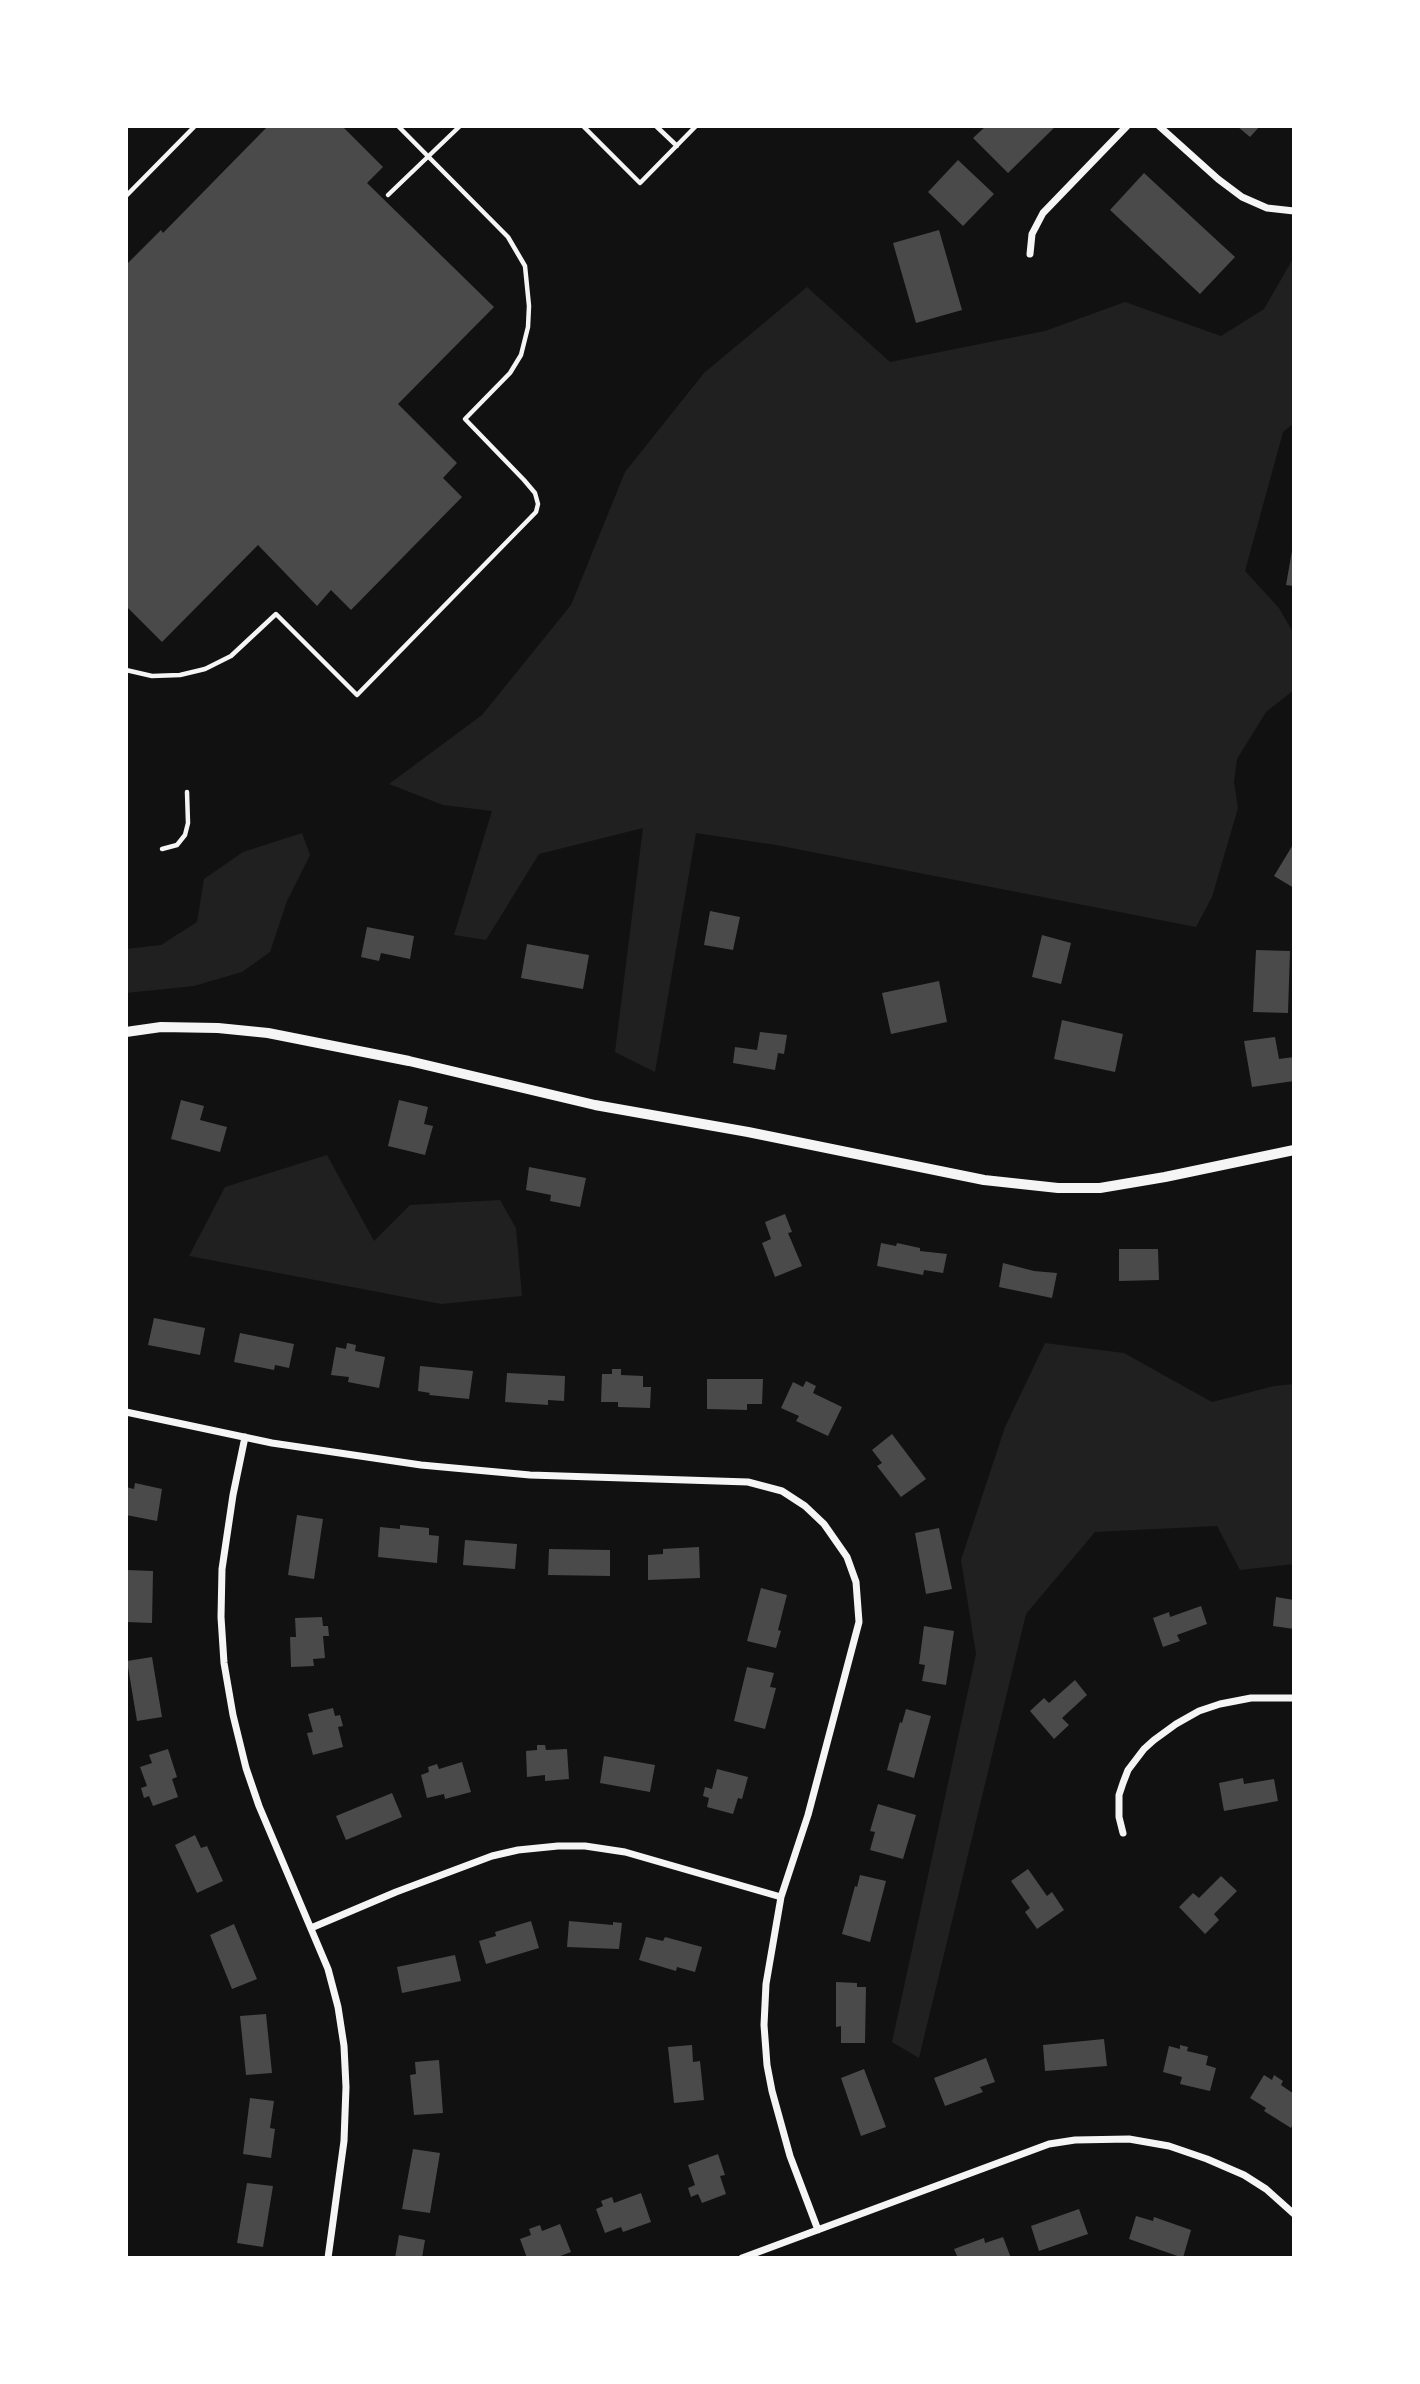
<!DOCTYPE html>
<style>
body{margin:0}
#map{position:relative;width:1420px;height:2384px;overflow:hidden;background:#111;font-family:"Exo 2",sans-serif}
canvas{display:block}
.frame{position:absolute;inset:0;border:128px solid #fff;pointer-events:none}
</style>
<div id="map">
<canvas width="1420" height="2384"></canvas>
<div class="frame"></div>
</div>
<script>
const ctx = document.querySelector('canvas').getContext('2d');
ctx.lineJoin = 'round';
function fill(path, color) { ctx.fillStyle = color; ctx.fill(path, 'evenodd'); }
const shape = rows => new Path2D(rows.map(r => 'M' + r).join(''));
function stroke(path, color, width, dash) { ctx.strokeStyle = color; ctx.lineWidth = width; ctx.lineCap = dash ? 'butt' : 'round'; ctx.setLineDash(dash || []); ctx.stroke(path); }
const green = shape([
 [1294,257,1294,423,1283,432,1245,571,1279,608,1294,634,1294,690,1266,712,1237,759,1234,782,1238,808,1212,897,1196,927,776,845,696,833,655,1072,615,1052,643,828,539,854,486,940,454,935,492,811,443,805,389,784,482,715,571,605,625,472,704,373,807,287,890,362,1045,331,1125,302,1221,336,1264,309],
 [302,833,310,855,287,901,270,952,242,972,194,986,126,993,126,949,161,945,197,922,204,879,243,852],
 [327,1155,374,1241,410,1205,500,1200,516,1228,522,1296,441,1304,189,1256,225,1187],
 [1045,1343,1124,1353,1212,1402,1274,1386,1294,1384,1294,1564,1240,1570,1217,1526,1095,1532,1026,1614,919,2058,892,2042,976,1654,961,1560,1005,1427]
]);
const building = shape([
 [268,126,342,126,383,167,367,183,494,307,398,404,457,463,443,478,462,497,351,610,331,590,317,606,258,545,162,642,126,606,126,265,161,230,163,233],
 [986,126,1056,126,1008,173,973,138],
 [1237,126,1260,126,1250,137],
 [958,160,994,194,963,226,928,192],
 [1144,173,1235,257,1200,294,1110,210],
 [939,230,962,310,916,323,893,243],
 [1293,545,1294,545,1294,586,1286,585],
 [1294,843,1294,888,1274,876],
 [710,911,740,917,733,950,704,945],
 [367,927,414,936,410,959,381,953,379,961,361,957],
 [1042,935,1071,943,1061,984,1032,977],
 [527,944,589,955,583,989,521,978],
 [1256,950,1290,951,1288,1013,1253,1012],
 [939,981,947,1022,891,1034,882,993],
 [1062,1020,1123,1034,1115,1072,1054,1059],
 [760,1032,787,1035,784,1054,778,1053,775,1070,733,1063,735,1047,757,1050],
 [1275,1037,1279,1059,1294,1057,1294,1081,1252,1087,1244,1041],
 [181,1100,204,1106,200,1120,227,1127,220,1152,171,1139],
 [399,1100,428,1107,424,1124,433,1126,425,1155,388,1146],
 [529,1167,586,1178,580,1207,550,1201,551,1195,526,1190],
 [785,1214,792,1232,788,1233,802,1266,775,1277,762,1243,771,1239,765,1222],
 [881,1243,896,1246,897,1243,920,1248,920,1251,947,1254,943,1273,924,1270,923,1275,877,1266],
 [1119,1249,1158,1249,1159,1280,1119,1281],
 [1003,1263,1034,1271,1057,1273,1052,1298,999,1287],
 [154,1318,205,1328,200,1355,148,1345],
 [240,1333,294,1344,289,1368,275,1365,274,1370,234,1362],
 [347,1343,356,1345,355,1351,385,1357,379,1388,348,1382,349,1377,331,1375,336,1347,346,1349],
 [420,1366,473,1371,469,1399,429,1395,430,1393,418,1391],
 [612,1369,621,1369,621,1375,643,1376,643,1387,651,1387,650,1408,618,1407,618,1402,601,1402,602,1374,612,1374],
 [507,1373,565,1376,564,1401,548,1400,548,1405,505,1402],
 [707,1379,763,1379,762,1404,747,1404,747,1410,707,1409],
 [806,1381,816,1386,813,1393,842,1407,828,1436,796,1421,799,1416,781,1408,793,1382,803,1387],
 [892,1434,926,1479,901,1497,877,1466,882,1463,872,1450],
 [135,1483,162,1489,157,1521,126,1515,126,1487,134,1489],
 [297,1515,323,1519,314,1579,288,1575],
 [400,1525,429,1528,429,1535,439,1536,437,1563,378,1557,380,1527,400,1529],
 [939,1528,952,1589,926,1594,915,1533],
 [465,1540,517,1544,515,1569,463,1565],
 [699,1547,700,1578,648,1580,648,1555,663,1554,663,1549],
 [549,1549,610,1550,610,1576,548,1575],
 [127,1570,153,1571,152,1623,126,1622],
 [761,1588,787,1595,778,1630,781,1631,776,1648,747,1641],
 [1276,1597,1294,1600,1294,1629,1273,1626],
 [1201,1606,1207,1624,1177,1635,1180,1641,1163,1647,1153,1618,1169,1612,1170,1617],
 [322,1617,323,1626,328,1626,329,1636,323,1636,325,1658,313,1659,314,1666,291,1667,290,1637,296,1637,295,1618],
 [924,1626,954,1631,946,1685,922,1681,925,1665,919,1664],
 [152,1657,162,1717,137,1721,127,1661],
 [747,1667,774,1673,770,1687,776,1688,765,1729,734,1721],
 [1075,1680,1087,1695,1062,1718,1069,1725,1054,1739,1030,1711,1044,1698,1049,1703],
 [333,1708,335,1716,340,1715,343,1726,338,1727,343,1747,313,1755,307,1733,313,1732,308,1714],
 [906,1709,931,1716,914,1778,887,1770,900,1722,902,1723],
 [537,1745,545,1745,546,1750,567,1749,569,1779,545,1781,545,1775,527,1777,526,1751,537,1750],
 [168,1749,177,1777,172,1779,178,1797,153,1806,149,1796,144,1798,141,1788,147,1786,140,1767,152,1763,149,1755],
 [604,1756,655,1765,650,1792,600,1783],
 [462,1762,471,1792,445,1799,444,1794,427,1798,421,1775,429,1772,428,1767,437,1764,439,1769],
 [717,1769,748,1777,742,1799,738,1798,733,1814,707,1807,709,1798,703,1796,705,1787,712,1789],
 [1243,1778,1244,1784,1274,1779,1278,1801,1224,1811,1219,1783],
 [392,1793,402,1817,346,1840,336,1816],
 [878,1804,916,1815,903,1859,870,1850,875,1832,870,1831],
 [195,1835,201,1848,207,1846,223,1881,197,1893,175,1845],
 [1028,1869,1047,1896,1052,1892,1064,1910,1037,1929,1025,1912,1030,1908,1011,1881],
 [860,1875,886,1881,870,1942,842,1934,855,1886,857,1887],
 [1221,1876,1237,1891,1214,1914,1219,1920,1205,1934,1179,1907,1193,1893,1199,1898],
 [531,1921,539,1948,486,1964,479,1941,496,1936,495,1932],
 [569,1921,613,1925,613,1922,622,1923,619,1949,567,1947],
 [234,1924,257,1979,232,1989,210,1935],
 [646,1937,663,1941,665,1937,702,1947,695,1972,677,1967,676,1971,639,1960],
 [455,1955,461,1981,402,1993,397,1967],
 [836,1982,857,1983,857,1987,866,1987,865,2043,841,2043,841,2026,836,2027],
 [266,2014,272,2073,246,2075,240,2016],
 [1104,2039,1107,2066,1045,2071,1043,2045],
 [692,2045,693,2062,700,2061,704,2100,674,2103,668,2047],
 [1180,2045,1188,2047,1187,2051,1208,2056,1206,2065,1216,2068,1210,2091,1180,2084,1182,2077,1163,2072,1169,2046,1180,2049],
 [986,2058,995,2082,980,2087,983,2092,945,2106,934,2078],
 [439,2060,443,2113,414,2115,410,2075,416,2074,415,2062],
 [864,2069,886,2127,861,2136,841,2078],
 [1264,2075,1272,2080,1274,2075,1283,2081,1281,2085,1294,2094,1294,2122,1291,2128,1264,2111,1266,2108,1250,2098],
 [250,2098,274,2101,270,2128,275,2129,271,2158,243,2154],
 [413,2149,440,2153,430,2213,402,2209],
 [718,2154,725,2175,720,2176,726,2194,702,2203,698,2194,691,2197,688,2188,695,2185,688,2165],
 [247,2183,273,2186,263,2247,237,2243],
 [641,2193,651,2222,623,2232,621,2227,605,2233,596,2209,603,2206,601,2201,612,2197,614,2203],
 [1079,2209,1088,2234,1039,2251,1031,2226],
 [1136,2216,1153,2221,1154,2217,1191,2230,1183,2258,1129,2239],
 [560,2224,571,2252,555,2258,527,2258,520,2239,531,2235,529,2229,540,2225,542,2231],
 [399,2235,425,2240,422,2258,395,2258],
 [1003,2237,1011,2258,958,2258,954,2249,984,2238,985,2243]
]);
const service = shape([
 [583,126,640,183,696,126],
 [656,126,677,146],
 [388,195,460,126],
 [126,196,195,126],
 [126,670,152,676,180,675,205,669,231,656,276,614,357,695,536,512,538,504,535,493,524,480,465,419,510,373,521,355,528,327,529,306,525,266,508,237,398,126],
 [162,849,177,845,185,835,188,823,187,792]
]);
const minor = shape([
 [1159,126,1218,179,1242,197,1267,208,1294,211],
 [1030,254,1032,234,1043,213,1127,126],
 [126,1412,272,1443,421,1465,530,1475,748,1482,782,1491,805,1506,824,1524,847,1557,856,1582,859,1622,808,1815,781,1897,766,1984,764,2025,767,2065,772,2091,790,2156,818,2230],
 [245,1437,233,1495,222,1569,221,1617,224,1663,233,1715,246,1768,259,1806,328,1969,338,2007,344,2046,346,2087,344,2141,328,2258],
 [1123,1833,1119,1817,1119,1795,1123,1783,1128,1770,1144,1749,1154,1740,1176,1724,1199,1711,1220,1704,1251,1698,1294,1698],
 [311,1928,396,1892,492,1856,518,1850,558,1846,585,1846,625,1852,781,1897],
 [742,2258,1049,2144,1075,2140,1129,2139,1169,2146,1207,2159,1244,2175,1266,2189,1294,2214]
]);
const tertiary = shape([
 [126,1032,161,1027,218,1028,268,1033,409,1061,595,1105,748,1132,984,1180,1058,1188,1100,1188,1165,1177,1294,1150]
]);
fill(green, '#202020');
fill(building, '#4a4a4a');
stroke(service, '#f5f5f5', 4.5);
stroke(minor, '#f5f5f5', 7);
stroke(tertiary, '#f5f5f5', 10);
</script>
